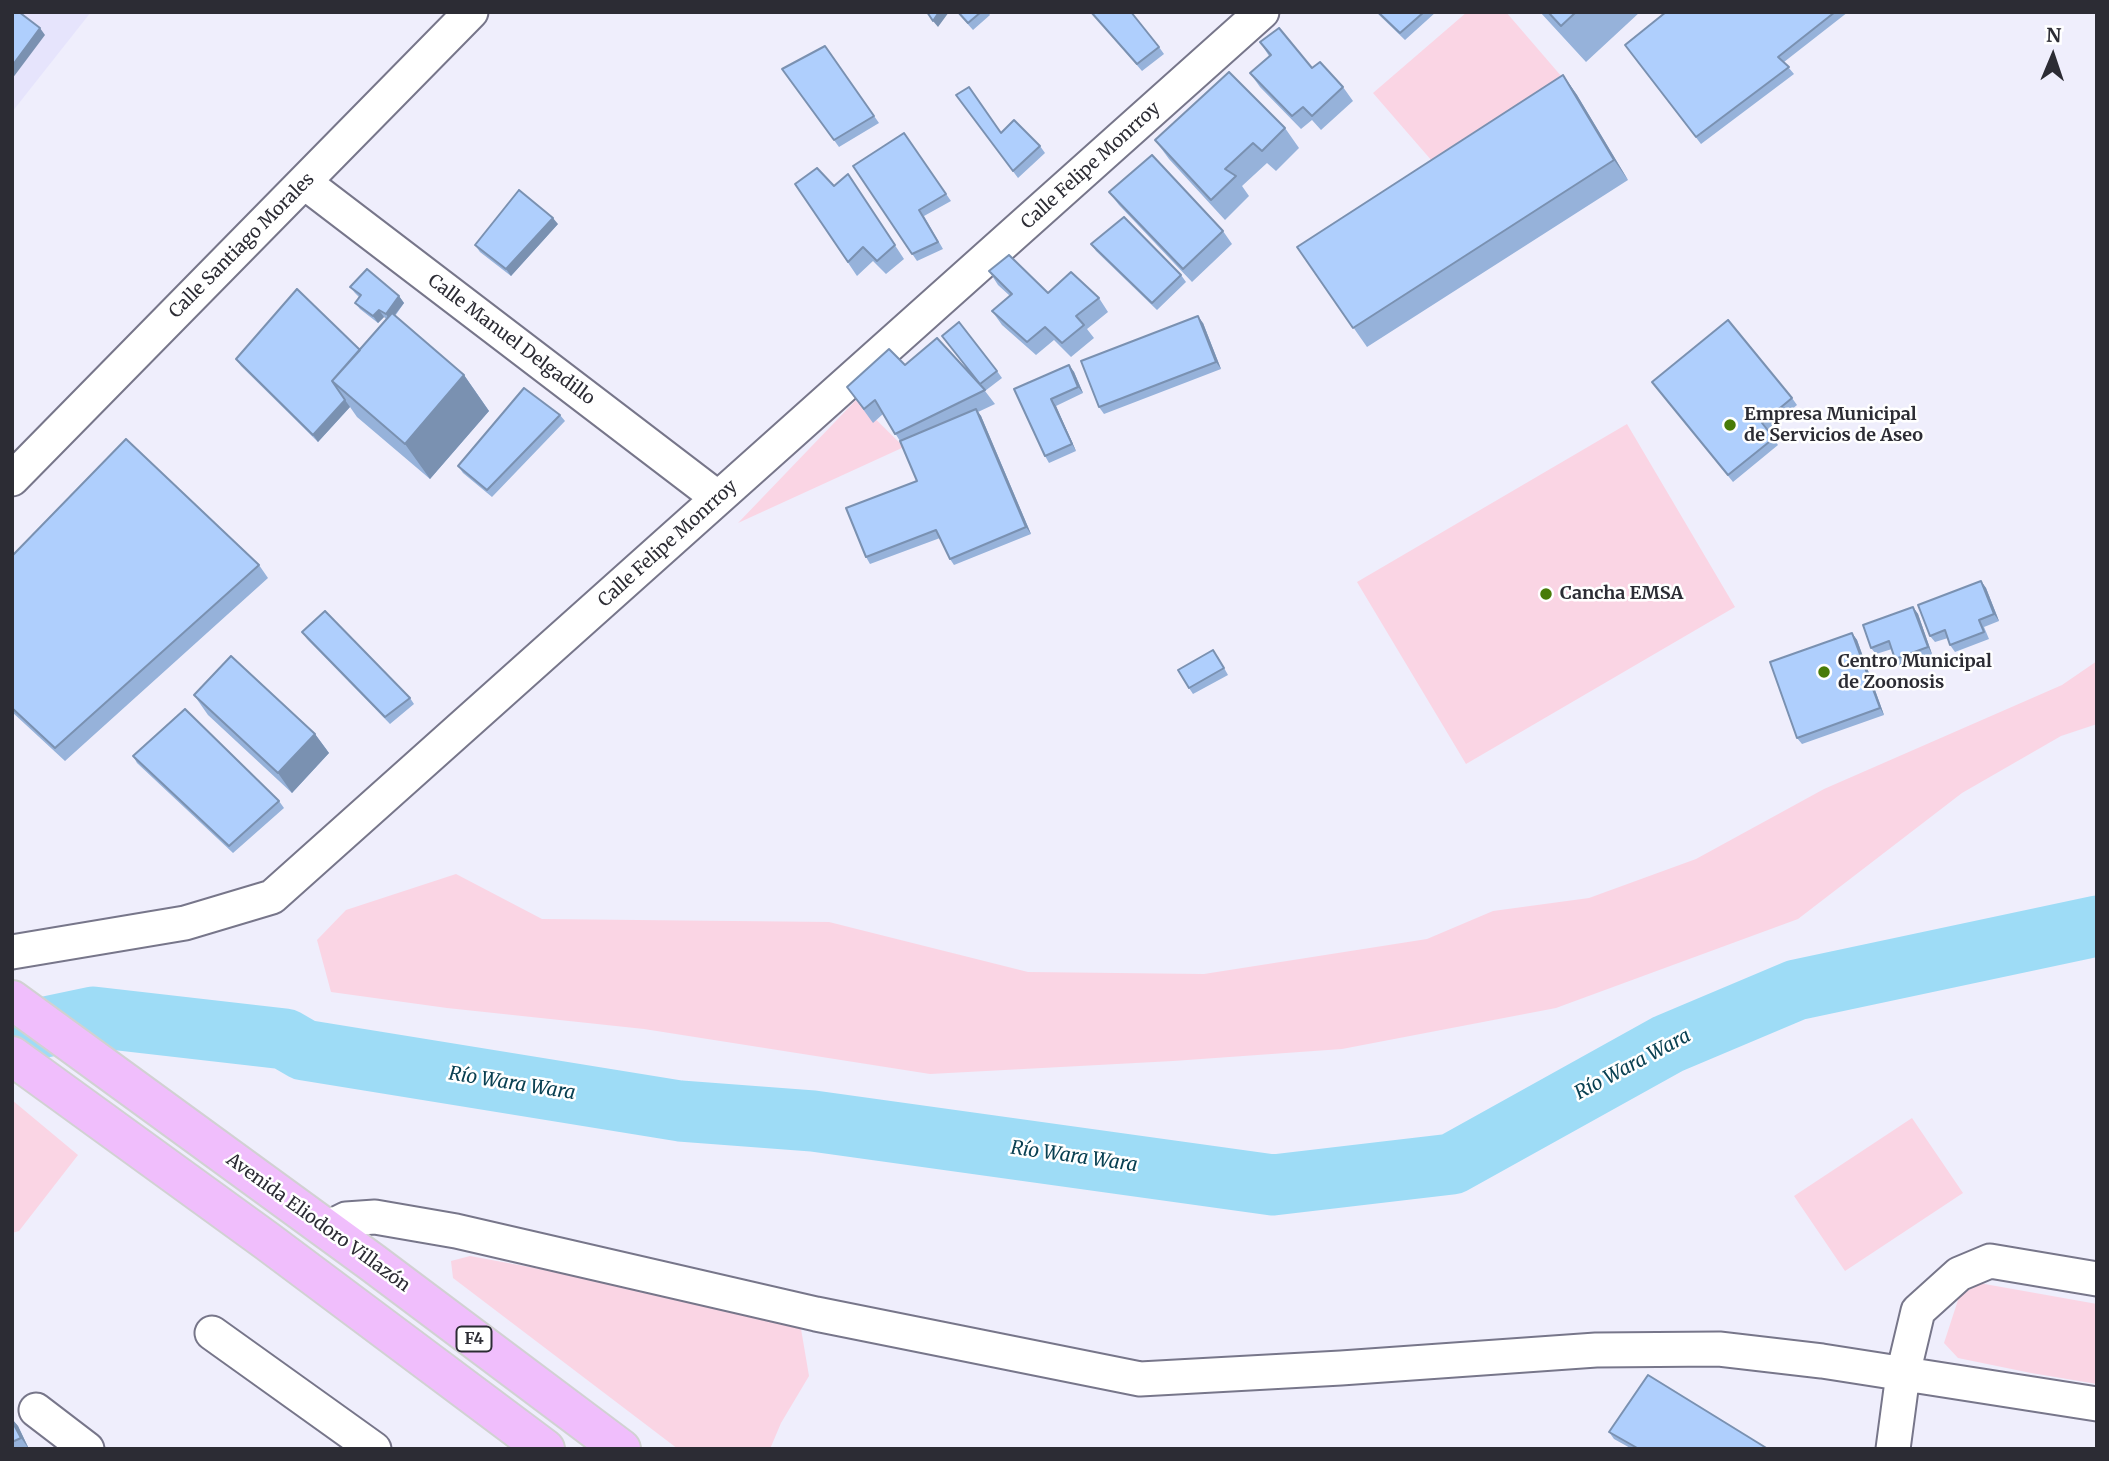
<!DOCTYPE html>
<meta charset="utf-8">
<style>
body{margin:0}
#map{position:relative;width:2109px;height:1461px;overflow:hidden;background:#efeefc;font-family:Merriweather,serif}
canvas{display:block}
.frame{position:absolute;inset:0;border:14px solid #2c2c34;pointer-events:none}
.north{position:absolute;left:2018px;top:21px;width:70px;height:70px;-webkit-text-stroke:5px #fff;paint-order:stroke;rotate:2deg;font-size:19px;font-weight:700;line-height:28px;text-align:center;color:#2c2c34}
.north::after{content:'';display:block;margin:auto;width:24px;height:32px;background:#2c2c34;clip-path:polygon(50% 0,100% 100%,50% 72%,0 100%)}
</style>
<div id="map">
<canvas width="2109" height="1461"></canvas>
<div class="frame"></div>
<div class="north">N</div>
</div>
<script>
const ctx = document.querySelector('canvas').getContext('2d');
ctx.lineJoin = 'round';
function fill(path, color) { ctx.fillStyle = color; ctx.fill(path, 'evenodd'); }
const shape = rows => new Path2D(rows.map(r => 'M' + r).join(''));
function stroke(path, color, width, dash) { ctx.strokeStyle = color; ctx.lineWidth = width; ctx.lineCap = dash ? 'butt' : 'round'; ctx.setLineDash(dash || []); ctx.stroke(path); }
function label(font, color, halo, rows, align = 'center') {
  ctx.font = font + ' Merriweather,serif'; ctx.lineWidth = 5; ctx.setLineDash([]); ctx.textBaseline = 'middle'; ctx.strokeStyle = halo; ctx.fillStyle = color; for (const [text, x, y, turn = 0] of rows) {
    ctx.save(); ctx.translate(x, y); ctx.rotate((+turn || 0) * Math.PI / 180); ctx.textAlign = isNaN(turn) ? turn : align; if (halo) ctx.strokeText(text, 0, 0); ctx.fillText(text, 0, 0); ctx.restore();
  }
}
const built = shape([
 [12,12,91,12,12,112]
]);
const green = shape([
 [1467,12,1506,12,1562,77,1445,176,1373,93],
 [856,400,904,447,738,523],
 [1627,424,1735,607,1466,764,1357,582],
 [2097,661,2097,724,2061,736,1962,793,1798,919,1556,1008,1342,1049,1173,1061,930,1074,644,1029,447,1008,331,992,317,940,346,910,456,874,542,919,829,922,1028,972,1204,974,1427,939,1493,911,1589,898,1696,859,1824,789,2062,685],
 [12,1100,78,1155,19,1231,12,1233],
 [1912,1118,1963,1193,1845,1271,1794,1196],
 [470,1256,799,1317,809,1376,781,1423,770,1449,678,1449,453,1278,451,1261],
 [1979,1283,2097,1304,2097,1384,2031,1373,1958,1358,1944,1343,1959,1297]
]);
const river = shape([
 [12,1034,93,1017,285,1039,304,1050,680,1111,813,1121,1273,1185,1452,1164,1668,1044,1796,990,2097,926]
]);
const minor = shape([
 [304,182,718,498],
 [12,479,471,12],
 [12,952,185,923,272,897,1262,12],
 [326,1229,346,1219,375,1217,456,1231,816,1314,1140,1379,1341,1368,1596,1350,1719,1349,1822,1361,2097,1404],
 [212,1333,374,1449],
 [36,1410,87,1449],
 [1893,1449,1903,1374,1918,1311,1959,1274,1990,1261,2097,1279]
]);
const trunk = shape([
 [12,1000,373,1263,621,1449],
 [12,1056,267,1241,545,1449]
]);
const wall = shape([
 [957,12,988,12,990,15,973,30],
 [1091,12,1159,47,1164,54,1142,71],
 [1376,12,1436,12,1405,40],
 [1540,12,1640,12,1586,62],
 [1666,12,1848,12,1784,62,1794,74,1701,144,1630,52],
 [1260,42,1312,68,1343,87,1353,101,1321,130,1312,120,1301,129,1260,87,1250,73,1269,56],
 [825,46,879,123,839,147,782,69],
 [1563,75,1577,95,1628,180,1367,347,1297,247],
 [956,95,1001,133,1040,146,1045,153,1018,178],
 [1285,128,1299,148,1276,171,1267,163,1242,186,1249,196,1225,220,1169,159,1155,140],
 [904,133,951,201,924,216,943,249,917,261,853,166],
 [848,174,904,259,886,274,873,261,857,276,795,184,834,186],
 [1109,192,1223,231,1232,244,1192,282,1119,205],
 [558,224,511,276,480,252,475,245],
 [1091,244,1181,275,1186,282,1157,310,1096,251],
 [989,271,1048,293,1099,298,1108,312,1087,329,1094,338,1071,357,1054,340,1036,355,1002,325,992,311,1010,296,998,285],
 [350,287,399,296,404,303,395,316,464,375,489,411,430,479,357,417,350,407,318,442,241,366,236,359,360,350,386,319,384,317,378,323,360,309,355,303,359,297,355,293],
 [1203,323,1221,369,1104,414,1099,407],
 [905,365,978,383,997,371,1002,378,985,391,995,404,978,412,981,416,1031,534,954,565,950,559,940,538,870,564,866,557,917,481,900,441,883,414,873,423,847,387],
 [1069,365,1074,372,1083,393,1056,406,1076,451,1049,463,1045,456,1014,389],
 [1652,382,1792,398,1797,405,1767,430,1778,445,1733,482],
 [560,415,565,421,492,497,463,473,458,466],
 [12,556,259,565,268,578,65,761,12,712],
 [1981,581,1986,588,1999,621,1984,627,1989,639,1955,652,1950,645,1948,638,1935,642,1930,636],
 [1913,607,1918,614,1932,654,1900,666,1895,659,1892,649,1876,654,1871,648],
 [302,632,410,698,414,704,390,724,307,639],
 [1852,633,1857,640,1884,715,1802,744,1797,738],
 [1218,657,1228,675,1193,694,1189,688],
 [194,695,315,734,329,753,292,793,208,715],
 [133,756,279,801,284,808,233,853,137,763],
 [12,1419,18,1426,29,1449,12,1449],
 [1609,1432,1768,1449,1632,1449,1614,1439]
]);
const shadedWall = shape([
 [939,12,949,12,938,27,933,21],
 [40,28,45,35,12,79,12,66],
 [1563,75,1577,95,1628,180,1614,160],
 [553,218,558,224,511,276,506,269],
 [399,296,404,303,390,321,386,314],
 [379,310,384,317,378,323,373,316],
 [1198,316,1203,323,1221,369,1216,362],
 [1069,365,1074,372,1083,393,1078,387],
 [464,375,489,411,430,479,405,444],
 [1051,399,1056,406,1076,451,1072,444],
 [345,400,350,407,318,442,313,435],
 [976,409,981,416,1031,534,1026,527],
 [1981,581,1986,588,1999,621,1994,614],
 [1913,607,1918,614,1932,654,1928,647],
 [1852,633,1857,640,1884,715,1880,708],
 [315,734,329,753,292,793,278,773],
 [12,1419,18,1426,29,1449,21,1438]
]);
const building = shape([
 [12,12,19,12,40,28,12,66,12,12],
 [927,12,939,12,933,21,927,12],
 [958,12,981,12,968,23,958,12],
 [1091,12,1131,12,1159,47,1137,64,1091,12],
 [1378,12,1424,12,1400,33,1378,12],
 [1548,12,1576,12,1561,26,1548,12],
 [1666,12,1835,12,1778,57,1789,67,1696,137,1625,45,1666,12],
 [1279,28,1312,68,1320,62,1343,87,1312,116,1303,107,1292,116,1250,73,1271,55,1260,42,1279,28],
 [825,46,874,116,834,140,782,69,825,46],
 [1229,72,1285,128,1262,151,1253,143,1225,169,1236,176,1211,200,1155,140,1229,72],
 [1563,75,1614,160,1353,328,1297,247,1563,75],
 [969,87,1001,133,1014,120,1040,146,1013,171,956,95,969,87],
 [904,133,946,194,919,210,938,242,912,254,853,166,904,133],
 [1152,155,1223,231,1183,269,1109,192,1152,155],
 [817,168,834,186,848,174,895,245,877,261,863,247,848,262,795,184,817,168],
 [519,190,553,218,506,269,475,245,519,190],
 [1124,217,1181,275,1152,303,1091,244,1124,217],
 [1009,255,1048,293,1071,272,1099,298,1076,316,1084,325,1062,343,1045,327,1027,342,992,311,1012,294,989,271,1009,255],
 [367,269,399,296,386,314,379,310,373,316,355,303,361,295,350,287,367,269],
 [297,289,360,350,332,381,345,400,313,435,236,359,297,289],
 [392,313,464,375,405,444,332,381,392,313],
 [1198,316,1216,362,1099,407,1081,361,1198,316],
 [1728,320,1792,398,1762,423,1774,438,1728,475,1652,382,1728,320],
 [959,322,997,371,980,384,942,336,959,322],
 [937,338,985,390,895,434,875,400,864,409,847,387,889,349,905,365,937,338],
 [1069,365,1078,387,1051,399,1072,444,1045,456,1014,389,1069,365],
 [524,388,560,415,487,490,458,466,524,388],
 [976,409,1026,527,950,559,936,530,866,557,846,508,917,481,900,441,976,409],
 [126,439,259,565,55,748,12,708,12,556,126,439],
 [1981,581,1994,614,1979,620,1984,632,1950,645,1945,630,1930,636,1918,605,1981,581],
 [1913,607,1928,647,1895,659,1889,641,1871,648,1863,625,1913,607],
 [325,611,410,698,385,717,302,632,325,611],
 [1852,633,1880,708,1797,738,1770,662,1852,633],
 [1213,650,1224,668,1189,688,1178,670,1213,650],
 [231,656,315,734,278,773,194,695,231,656],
 [185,709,279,801,229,846,133,756,185,709],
 [1648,1375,1768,1449,1639,1449,1609,1432,1648,1375],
 [12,1421,21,1438,12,1442,12,1421]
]);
const markers = [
 [1730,425,7,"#487b07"],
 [1546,594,7,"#487b07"],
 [1824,672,7,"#487b07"]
];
const shields = [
 [474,1339,35]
];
const shieldNames = [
 ["F4",474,1339]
];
const streetNames = [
 ["Calle Felipe Monrroy",1091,166,-42],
 ["Calle Santiago Morales",242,246,-45],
 ["Calle Manuel Delgadillo",511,340,37],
 ["Calle Felipe Monrroy",668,544,-42],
 ["Avenida Eliodoro Villazón",318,1223,36]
];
const poiNames = [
 ["Empresa Municipal",1744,415],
 ["de Servicios de Aseo",1744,436],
 ["Cancha EMSA",1560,594],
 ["Centro Municipal",1838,662],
 ["de Zoonosis",1838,683]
];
const waterNames = [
 ["Río Wara Wara",1633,1065,-28],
 ["Río Wara Wara",512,1084,9],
 ["Río Wara Wara",1074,1157,8]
];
fill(built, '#e6e4fc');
fill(green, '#fad5e4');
stroke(river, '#9edcf6', 61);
stroke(minor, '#77768a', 37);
stroke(trunk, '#d1d1d2', 42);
stroke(minor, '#fff', 33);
stroke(trunk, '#f0befc', 38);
fill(wall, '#96b2da');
fill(shadedWall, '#7a91b1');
fill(building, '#afcffd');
stroke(building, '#7a91b1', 2);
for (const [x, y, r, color] of markers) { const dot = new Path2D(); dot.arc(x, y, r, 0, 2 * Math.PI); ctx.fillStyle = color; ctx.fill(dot); stroke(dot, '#fff', 2.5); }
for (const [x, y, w] of shields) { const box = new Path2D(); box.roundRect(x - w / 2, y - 12.5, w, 25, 5); ctx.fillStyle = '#fff'; ctx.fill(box); stroke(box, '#2c2c34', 2); }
label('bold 16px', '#2c2c34', null, shieldNames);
label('18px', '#2c2c34', '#fff', streetNames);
label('bold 18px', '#2c2c34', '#fff', poiNames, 'left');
label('italic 19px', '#094052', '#fff', waterNames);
</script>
